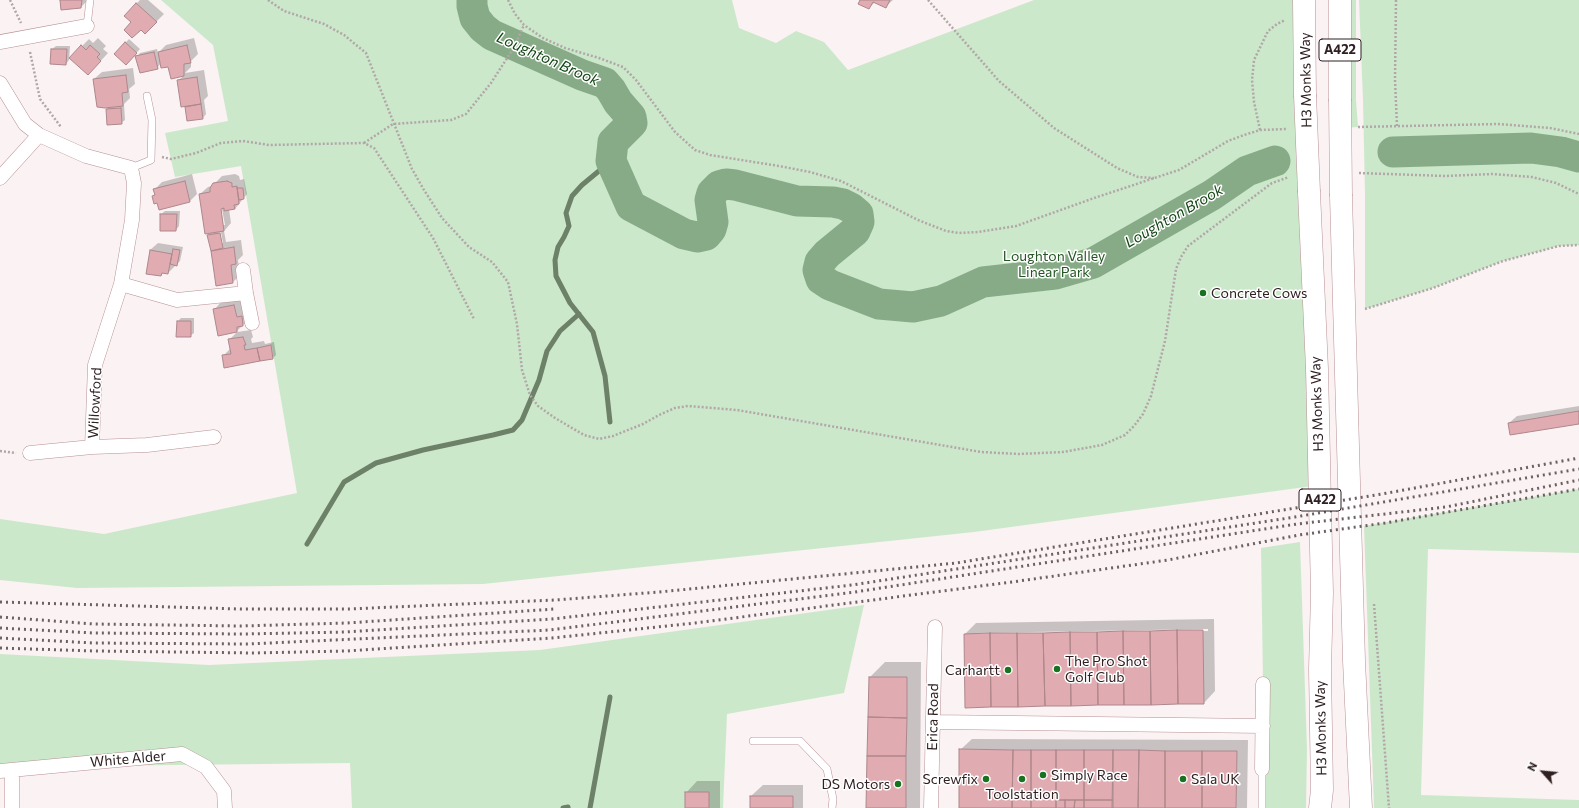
<!DOCTYPE html>
<style>
body{margin:0}
#map{position:relative;width:1579px;height:808px;overflow:hidden;background:#fbf2f3;font-family:Commissioner,sans-serif}
canvas{display:block}
.north{position:absolute;left:1523px;top:752px;width:40px;height:40px;-webkit-text-stroke:3px #fff;paint-order:stroke;rotate:297deg;font-size:11px;font-weight:700;line-height:16px;text-align:center;color:#2f2022}
.north::after{content:'';display:block;margin:auto;width:14px;height:18px;background:#2f2022;clip-path:polygon(50% 0,100% 100%,50% 72%,0 100%)}
</style>
<div id="map">
<canvas width="1579" height="808"></canvas>
<div class="north">N</div>
</div>
<script>
const ctx = document.querySelector('canvas').getContext('2d');
ctx.lineJoin = 'round';
function fill(path, color) { ctx.fillStyle = color; ctx.fill(path, 'evenodd'); }
const shape = rows => new Path2D(rows.map(r => 'M' + r).join(''));
function stroke(path, color, width, dash) { ctx.strokeStyle = color; ctx.lineWidth = width; ctx.lineCap = dash ? 'butt' : 'round'; ctx.setLineDash(dash || []); ctx.stroke(path); }
function label(font, color, halo, rows, align = 'center') {
  ctx.font = font + ' Commissioner,sans-serif'; ctx.lineWidth = 3; ctx.setLineDash([]); ctx.textBaseline = 'middle'; ctx.strokeStyle = halo; ctx.fillStyle = color; for (const [text, x, y, turn = 0] of rows) {
    ctx.save(); ctx.translate(x, y); ctx.rotate((+turn || 0) * Math.PI / 180); ctx.textAlign = isNaN(turn) ? turn : align; if (halo) ctx.strokeText(text, 0, 0); ctx.fillText(text, 0, 0); ctx.restore();
  }
}
const green = shape([
 [161,0,732,0,739,28,776,43,796,31,824,42,848,70,1034,0,1304,0,1320,485,974,532,483,584,77,588,0,580,0,519,104,534,297,493,241,166,175,177,165,133,228,121,213,45],
 [1340,0,1356,0,1356,100,1358,127,1343,128],
 [1359,0,1579,0,1579,245,1559,246,1503,261,1433,288,1365,309,1365,194,1363,100],
 [1579,489,1579,553,1428,549,1421,795,1579,800,1579,808,1374,808,1364,526],
 [1300,542,1307,749,1306,808,1262,808,1263,684,1261,548],
 [864,605,844,693,727,714,723,808,352,808,350,763,0,767,0,654,209,665,540,650]
]);
const shadow = shape([
 [61,0,88,0,81,7],
 [140,0,148,0,164,14,145,33,125,15],
 [861,0,893,0,885,7,875,2,869,8],
 [98,38,106,46,103,49,108,53,96,66,82,46,89,39,93,43],
 [194,38,198,54,191,61,191,67,185,73,204,70,208,96,204,100,206,114,203,118,188,120,186,106,178,81,184,75,169,66,161,63,157,68,137,57,140,53,157,49,158,53,166,45],
 [129,39,140,49,126,64,115,54],
 [56,46,70,46,69,60,66,64,52,49],
 [133,68,135,84,129,89,130,98,124,104,125,120,121,123,107,109,109,107,94,79,102,72],
 [192,174,197,194,190,201,159,209,158,202,153,197,155,194,154,190,162,182],
 [235,174,239,176,240,180,244,179,247,194,235,209,229,209,231,223,224,231,226,242,241,240,243,255,238,260,240,275,233,282,217,284,208,235,212,232,200,194,208,187,212,186,222,176],
 [219,204,221,204,225,225,223,225],
 [220,227,223,243,221,243,218,228],
 [165,211,180,211,179,226,176,230,161,214],
 [158,243,183,247,180,261,168,273,164,272,161,275,150,250],
 [242,298,250,318,237,331,214,310,221,302],
 [181,318,194,318,194,333,190,336,178,321],
 [251,330,253,337,251,339,252,343,264,341,265,344,274,342,276,355,273,358,223,356,231,348,229,340,237,332],
 [1579,406,1579,423,1509,423,1517,416],
 [1214,619,1215,691,1204,703,965,634,976,623],
 [1208,629,1208,631,975,635,975,633],
 [885,662,921,662,920,808,867,808,870,677],
 [972,739,1248,740,1247,808,960,808,960,750],
 [697,781,720,781,720,808,686,808,686,793],
 [763,785,803,785,803,808,751,808,751,796]
]);
const stream = shape([
 [610,422,605,376,593,332,570,303,556,276,555,260,558,247,564,237,569,226,566,213,572,196,582,185,611,161],
 [307,544,344,482,376,463,423,450,493,435,513,430,522,420,539,380,547,351,560,331,579,314],
 [563,808,568,807],
 [590,808,610,697]
]);
const river = shape([
 [472,0,472,6,475,18,483,28,492,35,582,75,605,83,611,90,618,102,631,117,632,123,613,142,611,161,631,206,684,234,697,237,706,235,711,229,713,222,710,200,712,193,719,186,726,184,735,185,797,201,833,202,843,204,851,208,858,214,859,222,855,231,827,254,820,262,818,270,821,279,830,285,879,304,913,307,941,301,983,282,1055,274,1093,263,1212,195,1247,171,1275,161],
 [1393,152,1531,148,1561,152,1579,157]
]);
const building = shape([
 [60,0,82,0,81,8,61,10,60,0],
 [860,0,890,0,886,8,873,2,869,9,858,4,860,0],
 [136,3,157,22,145,34,141,30,132,38,124,30,131,22,124,16,136,3],
 [125,42,137,53,126,65,114,54,125,42],
 [81,45,86,50,90,45,100,54,97,57,101,61,88,75,69,58,81,45],
 [187,45,191,63,184,64,184,76,171,79,168,67,161,68,158,52,187,45],
 [51,49,67,49,66,65,50,64,51,49],
 [154,52,158,69,140,73,135,56,154,52],
 [126,75,128,92,122,93,123,106,105,108,97,107,93,79,126,75],
 [197,77,201,104,181,107,177,80,197,77],
 [201,104,203,119,187,121,185,107,201,104],
 [121,108,122,124,107,125,106,109,121,108],
 [185,181,190,202,159,210,157,203,154,204,152,196,155,195,153,189,185,181],
 [227,181,232,183,232,187,237,186,239,204,234,205,235,209,224,211,224,208,221,209,224,231,205,234,199,194,210,192,210,188,213,183,227,181],
 [237,188,243,188,244,199,239,200,237,188],
 [160,214,177,214,176,231,160,231,160,214],
 [220,233,223,248,211,251,207,235,220,233],
 [234,247,236,264,231,265,233,283,216,286,211,251,234,247],
 [173,249,180,250,177,266,170,264,173,249],
 [150,250,172,254,168,274,162,273,161,276,146,274,150,250],
 [234,305,237,317,242,316,243,326,237,327,237,332,218,336,213,309,234,305],
 [177,321,191,321,191,337,176,337,177,321],
 [243,337,246,345,244,345,245,350,257,348,260,361,224,368,222,355,231,354,228,339,243,337],
 [271,345,273,359,260,361,257,348,271,345],
 [1579,411,1579,424,1510,435,1508,423,1579,411],
 [1177,630,1203,630,1204,704,1178,704,1177,630],
 [1177,630,1178,704,1151,705,1150,631,1177,630],
 [1123,631,1124,705,1098,705,1097,632,1123,631],
 [1123,631,1150,631,1151,705,1124,705,1123,631],
 [1070,632,1071,706,1045,706,1043,633,1070,632],
 [1070,632,1097,632,1098,705,1071,706,1070,632],
 [990,633,1017,633,1018,707,991,707,990,633],
 [990,633,991,707,965,708,964,634,990,633],
 [1017,633,1043,633,1045,706,1018,707,1017,633],
 [869,677,907,677,907,718,868,717,869,677],
 [868,717,907,718,906,756,867,756,868,717],
 [959,749,1013,750,1012,808,959,808,959,749],
 [1013,750,1031,750,1031,808,1012,808,1013,750],
 [1031,750,1056,750,1056,808,1031,808,1031,750],
 [1056,750,1084,750,1084,800,1056,800,1056,750],
 [1084,750,1113,750,1113,800,1084,800,1084,750],
 [1113,750,1139,750,1138,808,1112,808,1113,750],
 [1139,750,1165,751,1165,808,1138,808,1139,750],
 [1165,751,1202,751,1202,808,1165,808,1165,751],
 [1202,751,1237,751,1236,808,1202,808,1202,751],
 [867,756,906,756,906,808,866,808,867,756],
 [685,792,709,792,709,808,685,808,685,792],
 [750,796,793,796,793,808,750,808,750,796],
 [1056,800,1065,800,1065,808,1056,808,1056,800],
 [1065,800,1075,800,1074,808,1065,808,1065,800],
 [1075,800,1084,800,1084,808,1074,808,1075,800],
 [1084,800,1113,800,1113,808,1084,808,1084,800]
]);
const path = shape([
 [10,0,21,23],
 [268,0,284,11,324,24,344,35,366,53,412,169,424,190,442,218,469,247,492,262,508,282,517,324,522,370,530,395,538,406,555,418,584,435,599,439,613,436,643,424,659,415,675,408,688,406,737,410,981,452,1019,454,1063,452,1102,445,1125,435,1134,426,1143,414,1151,396,1165,341,1176,269,1181,257,1188,246,1272,183,1289,177],
 [508,0,515,14,524,25,543,38,565,48,599,58,623,67,636,80,675,132,695,150,710,155,779,166,810,172,841,181,918,220,946,231,959,233,978,232,1016,226,1097,197,1179,170,1228,141,1244,135,1260,130,1287,129],
 [928,0,999,81,1054,128,1117,168,1138,177,1154,178],
 [1396,0,1395,80,1397,126],
 [30,52,40,99,61,127],
 [1358,127,1498,124,1550,128,1579,134],
 [1260,130,1254,102,1252,80,1254,60,1268,31,1277,24,1285,20],
 [364,143,393,124,451,120,466,114,491,83,513,49,524,25],
 [162,157,171,159,196,153,221,143,243,141,269,145,364,143,374,148,433,238,474,319],
 [1359,173,1445,176,1492,174,1532,177,1556,183,1579,194],
 [1365,309,1433,288,1503,261,1559,246,1579,245],
 [0,451,16,453],
 [1374,604,1389,808]
]);
const lane = shape([
 [87,26,90,0],
 [131,168,151,160,152,120,147,96],
 [753,741,800,741,827,769,833,799,832,808],
 [1262,808,1262,769]
]);
const street = shape([
 [0,42,87,26],
 [0,83,25,124,39,135,86,156,131,168,134,183,132,220,121,284,95,365,92,447,147,445,214,437],
 [0,178,39,135],
 [243,270,246,293,252,323],
 [121,284,177,300,246,293],
 [30,453,92,447],
 [933,722,1263,726],
 [1262,769,1263,684],
 [12,770,12,808],
 [0,771,182,754,206,767,224,791,225,808],
 [931,808,935,627]
]);
const primary = shape([
 [1304,0,1305,95],
 [1340,99,1340,0],
 [1309,192,1317,369,1322,593,1320,669,1322,790,1320,808],
 [1341,196,1354,661,1361,808]
]);
const rail = shape([
 [0,602,240,609,348,609,555,600,659,592,956,563,1382,494,1579,458],
 [0,617,94,624,241,626,347,623,555,609],
 [0,628,94,633,245,634,345,632,552,619,852,585,1295,517,1579,469],
 [0,638,94,643,248,644,550,630,855,592,1297,524,1446,507,1579,480],
 [0,648,94,651,254,653,346,651,552,638,695,623,1012,582,1168,560,1299,535,1385,523,1579,489]
]);
const primaryBridge = shape([
 [1305,95,1309,192],
 [1340,99,1341,196]
]);
const markers = [
 [1203,293,4,"#19721f"],
 [1057,669,4,"#19721f"],
 [1008,670,4,"#19721f"],
 [1043,775,4,"#19721f"],
 [986,779,4,"#19721f"],
 [1022,779,4,"#19721f"],
 [1183,779,4,"#19721f"],
 [898,784,4,"#19721f"]
];
const shields = [
 [1340,50,42],
 [1320,500,42]
];
const shieldNames = [
 ["A422",1340,50],
 ["A422",1320,500]
];
const streetNames = [
 ["H3 Monks Way",1306,80,-91],
 ["Willowford",95,403,-87],
 ["H3 Monks Way",1317,404,-92],
 ["Erica Road",933,717,-89],
 ["H3 Monks Way",1321,728,-91],
 ["White Alder",128,759,-5]
];
const parkNames = [
 ["Loughton Valley",1054,256],
 ["Linear Park",1054,272]
];
const poiNames = [
 ["Concrete Cows",1211,293],
 ["The Pro Shot",1065,661],
 ["Golf Club",1065,677],
 ["Carhartt",1000,670,"right"],
 ["Simply Race",1051,775],
 ["Screwfix",978,779,"right"],
 ["Sala UK",1191,779],
 ["DS Motors",890,784,"right"],
 ["Toolstation",1022,794,"center"]
];
const waterNames = [
 ["Loughton Brook",548,59,24],
 ["Loughton Brook",1174,216,-30]
];
fill(green, '#cce8ca');
fill(shadow, '#0003');
stroke(stream, '#6d8169', 5);
stroke(river, '#88ab87', 31);
fill(building, '#e1abb2');
stroke(building, '#ad878b', 1);
stroke(lane, '#b79095', 8);
stroke(street, '#b79095', 15);
stroke(primary, '#b79095', 23);
stroke(path, '#b1a6a8', 2.5, [2, 2]);
stroke(lane, '#fff', 7);
stroke(street, '#fff', 14);
stroke(primary, '#fff', 22);
stroke(rail, '#6d6062', 3, [2, 4]);
stroke(primaryBridge, '#b79095', 23, []);
stroke(primaryBridge, '#fff', 22);
for (const [x, y, r, color] of markers) { const dot = new Path2D(); dot.arc(x, y, r, 0, 2 * Math.PI); ctx.fillStyle = color; ctx.fill(dot); stroke(dot, '#fff', 1.5); }
for (const [x, y, w] of shields) { const box = new Path2D(); box.roundRect(x - w / 2, y - 11, w, 22, 3); ctx.fillStyle = '#fff'; ctx.fill(box); stroke(box, '#2f2022', 1); }
label('bold 13px', '#2f2022', null, shieldNames);
label('14px', '#2f2022', '#fff', streetNames);
label('14px', '#245524', '#fff', parkNames);
label('14px', '#2f2022', '#fff', poiNames, 'left');
label('italic 15px', '#144615', '#fff', waterNames);
</script>
